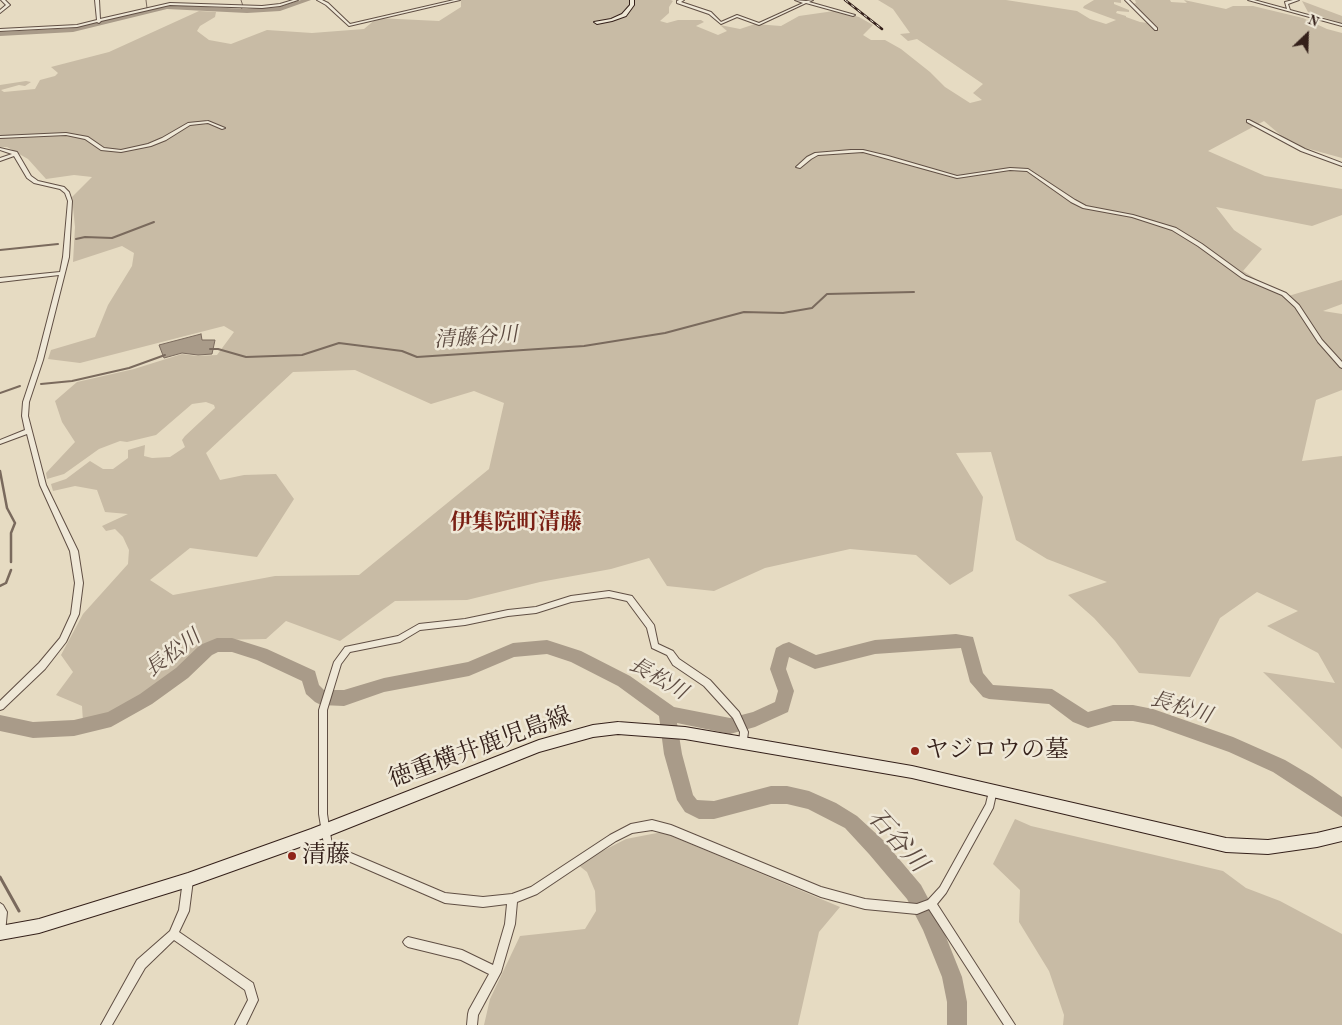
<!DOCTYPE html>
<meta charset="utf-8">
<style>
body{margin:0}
#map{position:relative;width:1342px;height:1025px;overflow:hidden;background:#e6dbc2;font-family:"Old Standard TT",serif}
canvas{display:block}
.north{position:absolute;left:1282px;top:10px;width:50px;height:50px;-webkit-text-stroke:4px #efe8d7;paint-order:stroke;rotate:24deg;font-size:14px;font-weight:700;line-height:20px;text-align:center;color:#34201a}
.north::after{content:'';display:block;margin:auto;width:18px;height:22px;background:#34201a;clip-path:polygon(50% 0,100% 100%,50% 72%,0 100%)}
</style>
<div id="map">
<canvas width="1342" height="1025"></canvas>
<div class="north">N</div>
</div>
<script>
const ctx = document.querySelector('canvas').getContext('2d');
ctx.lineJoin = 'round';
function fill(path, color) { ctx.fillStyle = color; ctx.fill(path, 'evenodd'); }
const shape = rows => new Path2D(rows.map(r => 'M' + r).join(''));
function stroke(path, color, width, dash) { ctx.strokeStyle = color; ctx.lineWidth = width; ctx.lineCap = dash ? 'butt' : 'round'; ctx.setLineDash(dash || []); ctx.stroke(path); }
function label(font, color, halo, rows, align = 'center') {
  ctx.font = font + ' "Old Standard TT","Noto Serif JP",serif'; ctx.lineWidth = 5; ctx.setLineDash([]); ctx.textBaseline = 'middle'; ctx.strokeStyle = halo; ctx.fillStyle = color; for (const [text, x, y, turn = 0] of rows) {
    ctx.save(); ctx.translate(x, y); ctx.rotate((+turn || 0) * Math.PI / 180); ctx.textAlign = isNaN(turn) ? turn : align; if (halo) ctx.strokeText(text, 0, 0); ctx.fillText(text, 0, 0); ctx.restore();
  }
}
const green = shape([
 [461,0,671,0,673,1,669,7,669,13,660,21,667,23,678,20,701,20,704,22,696,26,718,35,727,31,720,25,740,29,755,24,781,26,799,16,834,11,844,13,859,17,873,25,863,35,871,40,885,40,901,49,930,72,945,87,970,103,982,100,973,93,983,84,917,39,908,41,900,34,910,33,893,9,878,0,1006,0,1077,11,1090,19,1106,24,1116,20,1083,8,1084,6,1094,0,1121,0,1121,3,1114,2,1114,4,1129,10,1129,12,1117,11,1116,13,1126,16,1126,17,1140,22,1148,23,1155,28,1133,4,1136,3,1135,0,1170,0,1171,2,1187,3,1184,0,1226,9,1233,6,1253,6,1303,18,1327,29,1342,33,1342,158,1291,144,1264,121,1208,151,1265,176,1342,189,1342,215,1312,226,1216,207,1234,230,1262,249,1243,271,1285,297,1342,280,1342,304,1323,311,1342,314,1342,390,1316,400,1302,461,1342,456,1342,749,1263,672,1335,683,1318,653,1267,626,1298,611,1257,592,1220,618,1190,677,1139,673,1115,641,1094,618,1068,595,1107,582,1047,559,1016,540,991,452,956,453,983,497,973,571,950,585,916,555,850,549,765,568,714,591,667,586,649,558,611,569,540,582,467,600,395,601,340,641,286,621,266,639,214,640,197,652,164,685,109,716,83,722,82,706,56,695,73,672,61,655,83,614,128,564,129,550,123,537,115,529,106,531,102,526,128,514,105,512,97,490,75,486,53,491,51,484,66,479,90,461,103,469,113,469,128,458,128,450,145,445,144,456,152,458,170,457,185,447,182,440,185,436,215,408,214,405,206,402,192,404,156,435,127,442,120,441,99,449,64,474,47,479,46,473,75,442,62,422,55,401,77,382,134,369,182,354,197,356,217,355,234,332,224,326,80,363,48,359,51,350,95,337,108,305,132,266,134,253,122,246,73,262,75,227,72,197,92,177,74,175,46,179,28,159,7,147,0,147,0,85,26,81,31,82,25,86,19,85,1,90,4,92,35,89,40,80,55,76,58,73,51,67,109,52,199,11,216,12,215,17,200,26,197,31,209,40,231,44,267,30,312,33,364,29,377,18,439,21,461,7],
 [355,370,431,404,474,391,504,403,489,469,359,575,275,576,173,595,150,580,190,548,257,557,294,499,276,474,244,475,220,480,206,453,293,372],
 [1302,1,1342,16,1342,24,1308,12],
 [1015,819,1031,826,1223,871,1246,888,1280,901,1342,934,1342,1025,1063,1025,1064,1015,1049,971,1019,922,1020,890,993,864],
 [662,832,840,907,819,932,798,1025,484,1025,490,999,520,936,585,929,596,911,595,891,587,872,577,864,626,839]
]);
const water = shape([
 [201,334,202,340,215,340,212,354,198,355,182,353,164,358,159,345,201,334]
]);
const streamFar3 = shape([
 [146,0,147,8],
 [241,0,243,6],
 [241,10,242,8]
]);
const streamFar2 = shape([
 [76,239,85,237,112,238,154,222],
 [0,250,58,244],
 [210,349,218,349,246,357,302,355,339,343,402,351,417,357,584,346,665,333,744,312,783,313,812,308,827,294,914,292],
 [41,384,72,381,129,368,165,355],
 [0,393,20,386]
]);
const streamFar1 = shape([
 [0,471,7,508,15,523,11,533,11,562],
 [0,586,6,583,11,570]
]);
const stream = shape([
 [0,877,19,911]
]);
const river = shape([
 [301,0,311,0,280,11,247,13,167,9,73,32,0,36,0,32,73,28,167,5,247,9,279,7,301,0],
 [956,634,973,637,983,673,993,685,1052,689,1088,712,1113,705,1133,705,1153,709,1233,737,1285,760,1312,776,1342,797,1342,817,1273,772,1229,752,1153,725,1133,721,1113,721,1088,728,1073,722,1049,704,989,699,983,697,970,682,961,648,875,654,815,669,789,657,786,669,794,691,788,712,755,727,730,734,677,723,682,754,693,795,697,800,714,801,771,786,787,786,809,791,836,803,857,816,883,840,921,885,938,917,962,977,967,1002,967,1025,947,1025,947,1002,942,977,923,930,907,899,869,854,845,828,808,809,787,804,771,804,714,819,699,819,685,812,677,800,664,754,659,716,618,686,571,662,547,654,514,657,469,676,384,692,344,706,321,705,315,702,306,694,302,681,257,660,232,652,218,652,212,655,188,678,152,704,111,727,74,736,33,738,0,731,0,715,33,722,74,720,108,712,140,694,176,668,200,645,217,638,232,638,267,649,315,671,319,685,324,690,344,690,384,678,468,662,513,643,547,640,581,651,630,676,674,707,730,718,753,712,775,702,778,691,770,669,776,648,783,644,789,642,816,655,875,640,956,634]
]);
const street = shape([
 [1,0,5,0,10,5,0,13,0,10,6,5,1,0],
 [95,0,99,0,100,19,170,3,262,6,280,4,293,0,298,0,280,6,262,8,170,5,101,21,99,23,97,22,77,27,0,31,0,29,77,25,97,20,95,0],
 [317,0,322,0,328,3,350,24,454,0,460,0,349,26,326,5,317,0],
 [679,0,684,0,681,2,711,12,721,22,737,15,759,23,803,3,795,0,806,1,813,0,809,2,855,15,853,16,806,3,759,25,737,17,721,24,709,14,677,3,677,1,679,0],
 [1125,0,1129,0,1157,28,1157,30,1155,30,1125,0],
 [1248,0,1254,0,1287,9,1285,2,1293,0,1299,0,1288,4,1290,10,1342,24,1342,26,1248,0],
 [1247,120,1249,120,1305,149,1342,163,1342,166,1301,151,1247,122,1247,120],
 [208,121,225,128,222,129,208,123,190,125,166,140,151,146,121,152,101,150,85,139,66,135,0,138,0,136,66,133,88,137,104,148,121,150,148,144,162,138,188,123,208,121],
 [0,148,17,152,31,176,38,181,64,187,69,192,72,201,69,257,43,360,29,402,28,416,46,485,78,551,83,583,79,614,66,642,45,669,3,709,0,710,0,701,39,663,60,638,71,614,75,583,70,551,40,485,27,434,0,444,0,440,25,430,22,416,23,402,37,360,59,275,0,282,0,278,60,272,63,257,68,201,65,193,60,189,34,183,27,178,14,156,0,161,0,158,12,154,0,150,0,148],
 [851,150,863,150,888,156,957,176,1010,168,1028,169,1075,200,1086,206,1133,215,1176,228,1202,244,1246,276,1286,293,1299,305,1322,340,1342,362,1342,368,1340,367,1318,342,1295,307,1282,295,1242,278,1198,246,1172,230,1132,217,1083,208,1071,202,1027,171,1010,170,957,178,863,152,818,155,811,159,800,168,796,167,807,157,815,153,851,150],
 [609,591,632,596,654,625,658,644,673,651,679,659,710,680,739,712,748,732,746,747,743,748,740,747,739,744,740,732,733,718,704,686,673,665,667,655,652,648,647,628,627,601,609,597,571,602,536,613,508,616,465,625,420,630,400,642,350,652,341,664,327,710,327,814,332,845,445,893,483,897,512,894,531,887,610,835,631,824,652,820,671,825,821,887,865,899,917,904,928,900,940,887,986,804,990,787,993,786,996,787,997,790,993,808,946,893,937,904,1015,1025,1004,1025,929,909,917,914,865,909,821,897,671,835,652,830,632,833,616,841,537,894,517,902,515,924,501,972,478,1015,477,1025,467,1025,468,1014,469,1010,489,974,461,960,408,947,405,945,403,942,405,939,408,937,462,950,493,965,505,924,507,904,483,907,445,903,325,851,319,814,319,710,334,662,345,647,398,636,419,624,465,619,508,610,536,607,571,596,609,591],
 [188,875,191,877,193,880,189,911,179,932,253,983,258,1000,246,1025,235,1025,248,1000,245,990,174,940,145,968,112,1025,101,1025,137,960,170,931,179,910,183,880,185,877,188,875],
 [0,903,3,905,7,912,5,933,3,936,0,938,0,903]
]);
const secondary = shape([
 [630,0,634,0,634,5,626,16,612,21,597,24,594,22,611,19,622,14,630,5,630,0],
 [618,722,685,727,912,766,1226,838,1268,840,1317,833,1342,827,1342,841,1317,847,1268,854,1226,852,912,778,685,739,618,734,593,737,539,752,311,843,188,887,39,933,0,940,0,926,39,919,188,873,311,829,539,740,593,725,618,722]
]);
const rail = shape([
 [845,0,882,29]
]);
const markers = [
 [915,751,5,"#8f2418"],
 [292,856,5,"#8f2418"]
];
const waterNames = [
 ["清藤谷川",476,338,-4],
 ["長松川",173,654,-37],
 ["長松川",658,679,30],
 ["長松川",1181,708,17]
];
const quarterNames = [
 ["伊集院町清藤",516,523]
];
const nearStreetnames = [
 ["徳重横井鹿児島線",480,748,-20]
];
const nearPoinames = [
 ["ヤジロウの墓",925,751],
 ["清藤",302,856]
];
const nearWaternames = [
 ["石谷川",897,841,48]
];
fill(green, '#c8bba5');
fill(water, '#a99b89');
stroke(water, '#7a6a5d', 1);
stroke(streamFar3, '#7a6a5d', 1);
stroke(streamFar2, '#7a6a5d', 2);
stroke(streamFar1, '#7a6a5d', 2.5);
stroke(stream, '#7a6a5d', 3);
fill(river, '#a99b89');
stroke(street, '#604f44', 2);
stroke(secondary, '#34201a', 2);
fill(street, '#efe8d7');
fill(secondary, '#efe8d7');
stroke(rail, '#34201a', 2.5);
stroke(rail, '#efe8d7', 1, [4]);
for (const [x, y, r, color] of markers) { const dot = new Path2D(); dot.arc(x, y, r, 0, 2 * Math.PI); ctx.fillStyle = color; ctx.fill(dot); stroke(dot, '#efe8d7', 2); }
label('italic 21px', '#5d4b41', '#efe8d7', waterNames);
label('bold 22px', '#7a1f14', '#efe8d7', quarterNames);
label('24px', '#34201a', '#efe8d7', nearStreetnames);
label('24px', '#34201a', '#efe8d7', nearPoinames, 'left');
label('italic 25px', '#5d4b41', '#efe8d7', nearWaternames);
</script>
